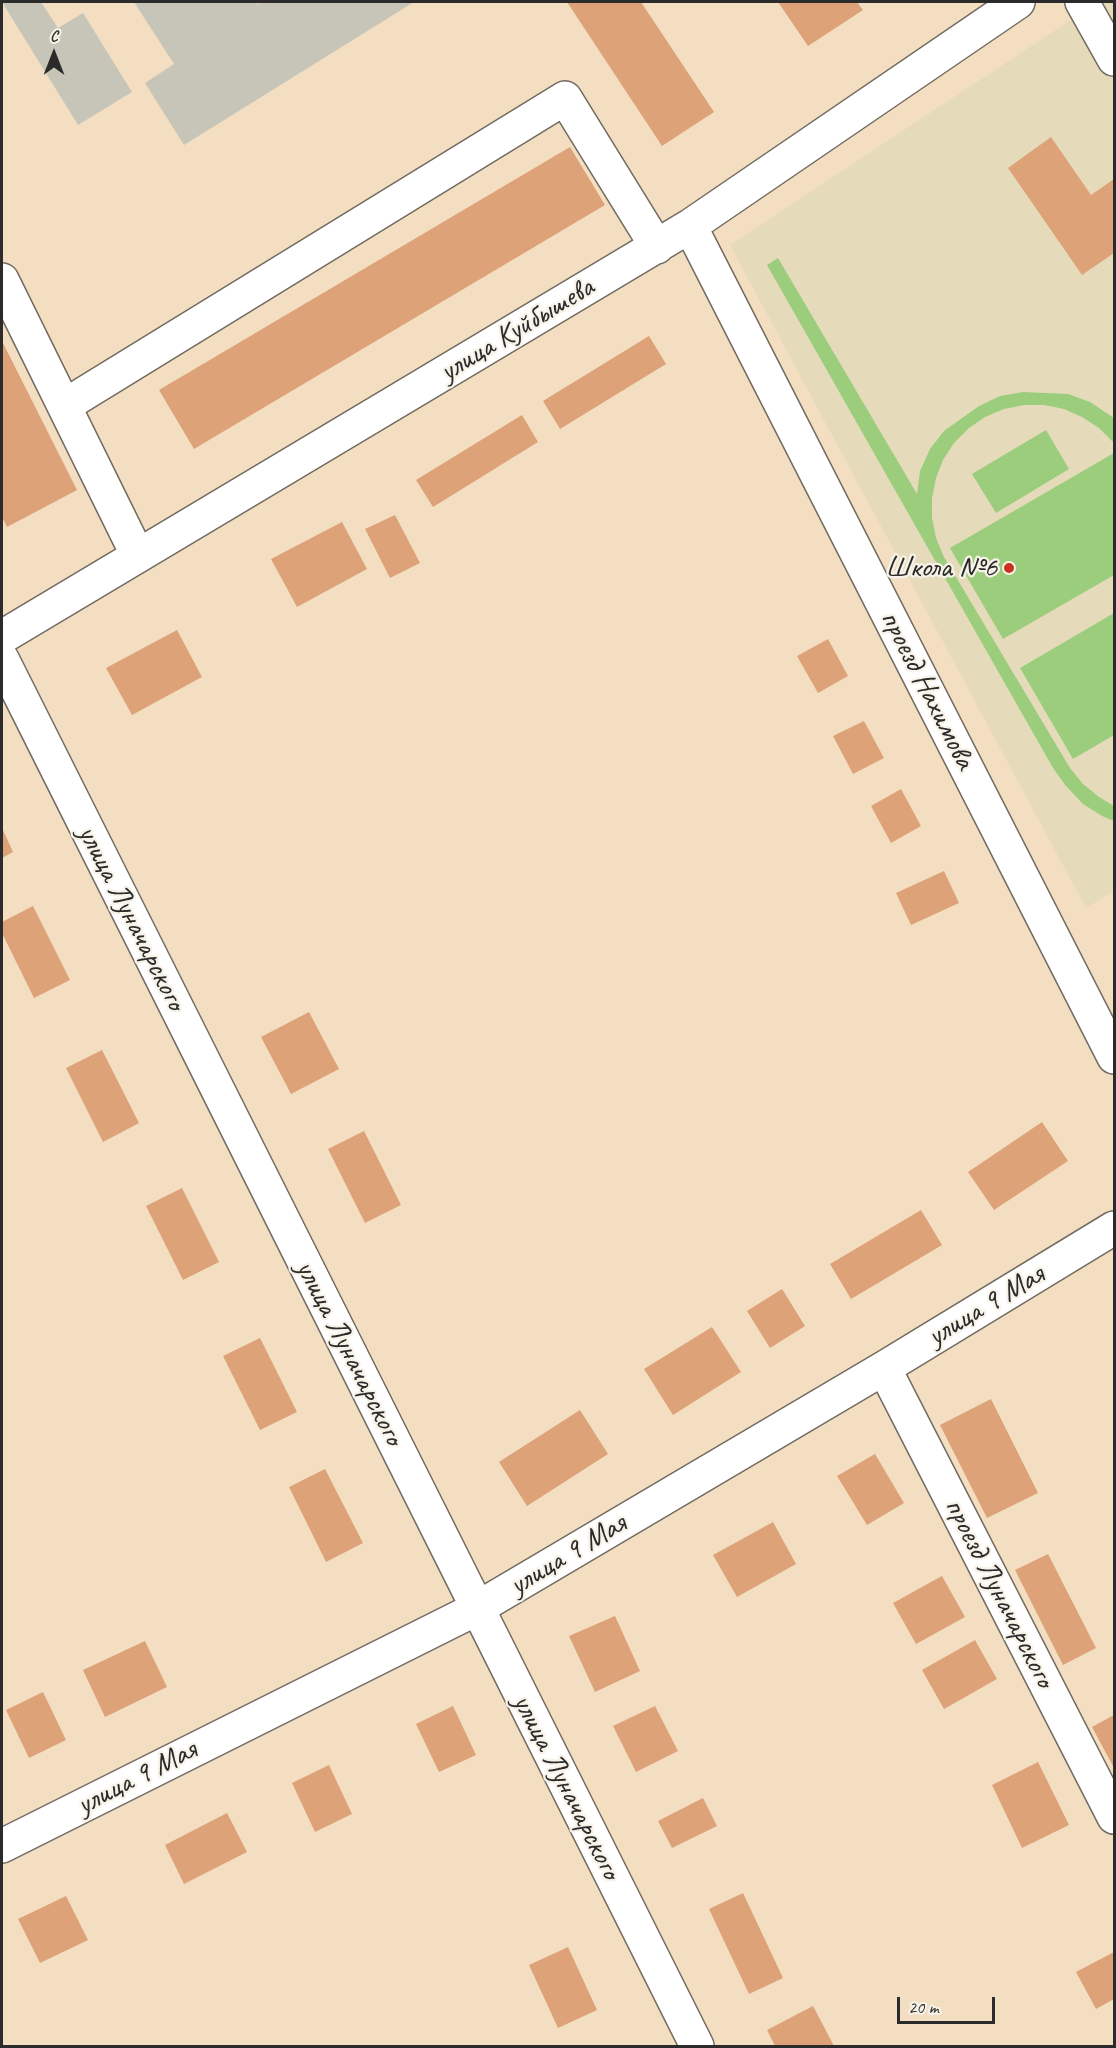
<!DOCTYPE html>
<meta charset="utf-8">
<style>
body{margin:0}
#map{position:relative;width:1116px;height:2048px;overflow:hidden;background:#f3dec1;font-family:Caveat,sans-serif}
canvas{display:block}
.frame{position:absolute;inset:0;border:3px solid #2b2b2b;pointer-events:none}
.north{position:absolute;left:24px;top:24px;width:60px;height:60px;-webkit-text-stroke:4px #f7f3e8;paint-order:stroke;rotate:0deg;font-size:16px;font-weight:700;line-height:24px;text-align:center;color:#2b2b2b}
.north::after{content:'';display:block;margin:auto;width:21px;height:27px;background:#2b2b2b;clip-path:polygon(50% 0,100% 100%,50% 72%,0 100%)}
.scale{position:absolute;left:897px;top:1997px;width:98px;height:27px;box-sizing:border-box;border:3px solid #2b2b2b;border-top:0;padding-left:8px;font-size:18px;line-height:21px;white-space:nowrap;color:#2b2b2b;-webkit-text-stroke:4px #f7f3e8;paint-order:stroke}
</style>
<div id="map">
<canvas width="1116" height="2048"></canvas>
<div class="frame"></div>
<div class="north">С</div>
<div class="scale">20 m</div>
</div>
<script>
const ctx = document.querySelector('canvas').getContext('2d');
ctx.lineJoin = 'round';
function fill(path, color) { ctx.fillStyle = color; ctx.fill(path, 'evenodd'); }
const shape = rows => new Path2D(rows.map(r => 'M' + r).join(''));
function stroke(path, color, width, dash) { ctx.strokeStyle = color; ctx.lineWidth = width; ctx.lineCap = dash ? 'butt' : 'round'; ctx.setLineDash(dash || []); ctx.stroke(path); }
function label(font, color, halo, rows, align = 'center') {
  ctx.font = font + ' Caveat,sans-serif'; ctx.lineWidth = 4.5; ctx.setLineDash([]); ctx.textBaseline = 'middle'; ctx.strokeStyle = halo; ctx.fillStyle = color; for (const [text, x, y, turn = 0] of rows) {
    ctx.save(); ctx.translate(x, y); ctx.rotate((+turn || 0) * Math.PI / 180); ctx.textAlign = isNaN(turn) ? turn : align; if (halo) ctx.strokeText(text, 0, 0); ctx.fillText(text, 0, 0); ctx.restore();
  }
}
const built = shape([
 [1098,2,1114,2,1114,891,1086,908,730,245]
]);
const industrial = shape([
 [2,2,41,2,58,28,83,13,132,92,78,125],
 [134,2,256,2,258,4,263,2,414,2,184,145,145,83,174,64]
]);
const green = shape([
 [778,258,917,494,920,471,930,449,944,431,979,406,1000,396,1023,392,1068,394,1090,402,1114,418,1114,443,1099,428,1082,417,1064,409,1044,405,1024,405,1004,409,985,417,969,428,954,443,943,460,936,478,932,498,932,518,936,538,944,557,1070,768,1083,784,1099,797,1114,806,1114,821,1102,816,1083,804,1066,786,1053,768,767,265],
 [1046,430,1069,469,996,513,972,474],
 [1114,453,1114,575,1003,639,950,548],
 [1114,613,1114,735,1073,759,1020,668]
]);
const building = shape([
 [567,2,641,2,714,112,662,146],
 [778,2,857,2,863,10,808,46],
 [1051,137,1091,195,1114,179,1114,253,1082,275,1008,168],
 [570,147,605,205,194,449,159,390],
 [649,336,666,364,560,429,543,401],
 [2,341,77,490,7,527,2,517],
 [522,415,538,442,433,507,416,480],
 [395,515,420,563,390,578,365,529],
 [342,522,367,569,297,607,271,559],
 [177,630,202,677,132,715,106,668],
 [828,639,848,676,818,693,797,656],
 [864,721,884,758,853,774,833,736],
 [901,789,921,826,891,843,871,806],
 [2,828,13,852,2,858],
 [944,871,959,903,911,925,896,893],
 [33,906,70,980,34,998,2,933,2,922],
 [309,1012,339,1069,291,1094,261,1037],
 [102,1050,139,1123,103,1142,66,1068],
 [1042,1122,1068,1161,994,1210,968,1172],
 [364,1131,401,1205,365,1223,328,1149],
 [182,1188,219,1262,183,1280,146,1206],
 [921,1210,942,1245,851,1299,830,1264],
 [782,1289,805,1326,770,1348,747,1311],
 [712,1327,741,1372,673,1415,644,1369],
 [260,1338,297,1412,260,1430,223,1356],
 [991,1399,1038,1493,987,1518,940,1425],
 [580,1410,608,1454,527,1506,499,1462],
 [875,1454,904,1503,867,1525,837,1476],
 [325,1469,363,1543,326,1562,289,1487],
 [773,1522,796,1564,737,1597,713,1555],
 [1048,1554,1096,1648,1063,1665,1015,1570],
 [942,1576,965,1617,916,1644,893,1603],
 [615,1616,640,1671,595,1692,569,1636],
 [975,1640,997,1679,944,1709,922,1670],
 [145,1641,167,1687,105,1717,83,1670],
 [43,1692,66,1740,29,1758,6,1710],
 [453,1706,476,1755,439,1772,416,1724],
 [655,1706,678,1751,636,1772,613,1726],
 [1114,1715,1114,1768,1092,1727],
 [1038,1762,1069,1825,1022,1848,992,1785],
 [329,1765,352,1814,315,1832,292,1783],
 [703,1798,717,1826,672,1848,658,1821],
 [227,1813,247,1852,184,1884,165,1845],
 [743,1893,783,1978,749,1994,709,1909],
 [66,1896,88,1940,40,1963,18,1919],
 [568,1947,597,2010,558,2028,529,1965],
 [1114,1952,1114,1999,1096,2009,1076,1972],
 [813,2006,834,2046,775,2046,767,2030]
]);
const minor = shape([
 [1082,2,1114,59],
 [690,226,1114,1057],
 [2,280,138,556],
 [64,406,565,98,657,247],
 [2,637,690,226,1018,2],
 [2,659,697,2046],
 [884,1368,1114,1817],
 [2,1846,476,1609,884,1368,1114,1228]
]);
const markers = [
 [1009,568,6,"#c8321e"]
];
const streetNames = [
 ["улица Куйбышева",517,330,-31],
 ["проезд Нахимова",927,690,63],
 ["улица Луначарского",131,918,63],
 ["улица 9 Мая",986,1306,-31],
 ["улица Луначарского",349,1353,63],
 ["улица 9 Мая",568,1555,-31],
 ["проезд Луначарского",999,1593,63],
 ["улица 9 Мая",137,1778,-27],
 ["улица Луначарского",566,1787,63]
];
const poiNames = [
 ["Школа №6",997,568]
];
fill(built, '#e5dbba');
fill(industrial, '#c7c5b8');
fill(green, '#9ccd7d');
fill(building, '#dda278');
stroke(minor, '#716a60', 36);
stroke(minor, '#fff', 33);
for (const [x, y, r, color] of markers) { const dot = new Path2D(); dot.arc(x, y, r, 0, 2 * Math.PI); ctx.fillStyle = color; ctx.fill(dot); stroke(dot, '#f7f3e8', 2); }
label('30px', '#2b2b2b', '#f7f3e8', streetNames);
label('30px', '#2b2b2b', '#f7f3e8', poiNames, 'right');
</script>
